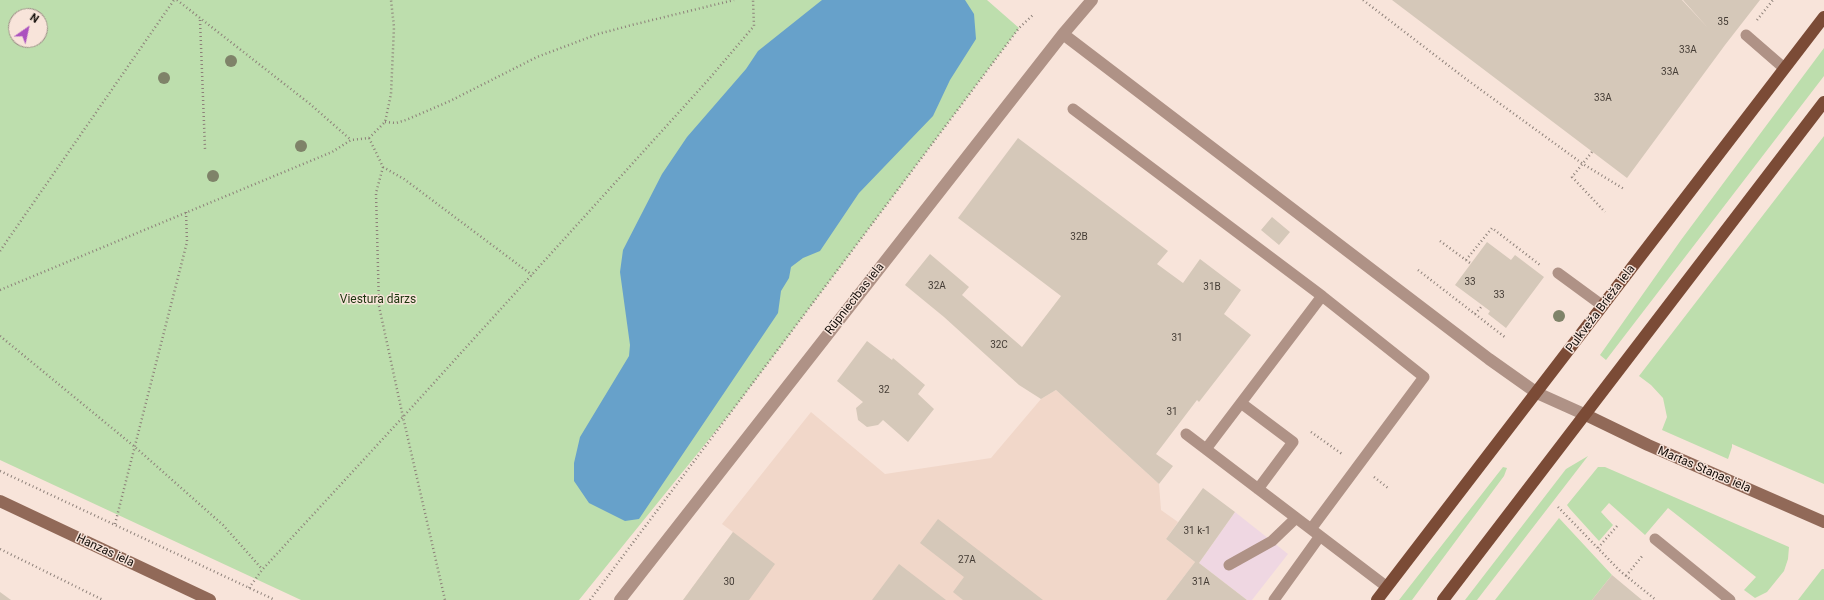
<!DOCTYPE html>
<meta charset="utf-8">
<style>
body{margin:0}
#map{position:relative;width:1824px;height:600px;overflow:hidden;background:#f8e4da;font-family:Roboto,sans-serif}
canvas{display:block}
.north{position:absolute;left:8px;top:8px;width:40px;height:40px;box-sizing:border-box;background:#f8e4da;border:1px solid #9c8e86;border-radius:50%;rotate:34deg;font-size:11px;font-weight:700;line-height:16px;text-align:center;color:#130d09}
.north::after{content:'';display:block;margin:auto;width:14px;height:18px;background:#ab52bf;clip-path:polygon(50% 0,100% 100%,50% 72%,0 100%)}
</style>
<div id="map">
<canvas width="1824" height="600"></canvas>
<div class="north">N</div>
</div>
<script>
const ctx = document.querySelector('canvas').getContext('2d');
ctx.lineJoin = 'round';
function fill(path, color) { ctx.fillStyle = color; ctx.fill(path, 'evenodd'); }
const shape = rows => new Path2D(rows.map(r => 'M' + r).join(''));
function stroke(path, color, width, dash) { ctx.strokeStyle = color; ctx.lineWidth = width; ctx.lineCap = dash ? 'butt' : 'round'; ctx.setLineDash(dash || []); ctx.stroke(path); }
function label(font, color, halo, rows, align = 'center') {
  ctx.font = font + ' Roboto,sans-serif'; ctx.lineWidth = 3; ctx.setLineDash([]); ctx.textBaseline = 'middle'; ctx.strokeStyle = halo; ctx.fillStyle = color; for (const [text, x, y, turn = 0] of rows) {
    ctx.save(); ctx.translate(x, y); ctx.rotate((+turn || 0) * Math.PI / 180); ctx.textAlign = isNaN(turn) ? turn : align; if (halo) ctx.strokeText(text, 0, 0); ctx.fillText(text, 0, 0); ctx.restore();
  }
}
const commercial = shape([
 [1235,512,1288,554,1252,600,1247,600,1199,563]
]);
const built = shape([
 [1056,390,1159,484,1161,510,1178,522,1166,539,1195,562,1166,600,683,600,733,532,722,524,811,412,885,474,991,458,1041,399]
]);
const green = shape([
 [0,0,987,0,1019,28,736,406,579,600,301,600,0,460],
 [16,16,40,16,40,40,16,40],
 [1824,48,1824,76,1606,360,1600,355,1681,240],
 [1824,136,1824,484,1732,444,1732,447,1728,459,1662,430,1667,417,1663,398,1651,385,1639,376],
 [1588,456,1477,600,1465,600,1566,469],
 [1503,467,1507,468,1504,476,1412,600,1399,600],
 [1598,467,1605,467,1789,547,1788,559,1784,571,1767,592,1755,598,1744,590,1756,577,1668,508,1645,535,1609,503,1601,512,1613,525,1599,541,1570,509,1567,505],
 [1559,518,1612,575,1592,600,1495,600],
 [1822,569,1824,569,1824,600,1798,600]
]);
const water = shape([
 [822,0,965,0,974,14,976,39,950,80,933,116,859,193,820,251,803,258,791,267,789,278,781,291,778,313,639,519,625,521,589,503,574,481,574,463,580,437,629,356,630,345,620,272,623,250,662,174,687,137,746,69,758,51]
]);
const building = shape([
 [1392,0,1682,0,1708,28,1683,0,1760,0,1725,45,1627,178],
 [1018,138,1168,251,1157,264,1183,283,1200,259,1241,290,1224,314,1251,335,1199,402,1197,400,1156,454,1173,466,1159,484,1056,390,1041,399,1019,385,944,317,905,285,930,254,969,287,962,295,1022,347,1061,296,958,218],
 [1272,217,1290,232,1279,245,1261,230],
 [1487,242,1511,260,1515,255,1544,277,1506,328,1488,314,1490,311,1455,285],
 [867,341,892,360,893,358,925,385,918,394,934,409,908,442,883,420,878,425,867,427,858,420,856,408,863,402,837,381],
 [1203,488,1235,512,1199,563,1247,600,1166,600,1195,562,1166,539],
 [938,519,1043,600,963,600,953,592,964,577,920,543],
 [733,532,775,564,749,600,683,600],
 [899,564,946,600,872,600],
 [1612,575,1642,600,1592,600],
 [0,592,11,600,0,600]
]);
const path = shape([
 [177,0,310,104,351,140],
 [1363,0,1466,79,1583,164,1624,189],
 [200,20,205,149],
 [1757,20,1773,0],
 [385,122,396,123,406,120,450,101,537,57,598,34,632,25,734,0],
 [369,138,383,167,404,179,532,275],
 [1592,152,1572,177,1605,212],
 [383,167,376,193,379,306,403,417,445,600],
 [1440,241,1470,263],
 [0,251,174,0],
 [1466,260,1492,228,1540,265],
 [1418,270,1506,338],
 [0,290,332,152,351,140,369,138,385,122,391,94,394,27,391,0],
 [1475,314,1482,306],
 [0,336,135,447,223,525,262,569],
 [1311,432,1342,454],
 [0,471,275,600],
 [1374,477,1388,488],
 [1558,507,1620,571,1656,600],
 [115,524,187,242,186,212],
 [1598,548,1617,526],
 [0,549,103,600],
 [1626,576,1643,555],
 [249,588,262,570,403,417,709,79,754,26,753,0],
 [590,600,1019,28,1034,14]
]);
const lane = shape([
 [1746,35,1784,68],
 [1073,109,1322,296],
 [1558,273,1603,306],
 [1241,403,1293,442,1258,489],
 [1186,434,1387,587],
 [1206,449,1322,296,1424,377,1311,529],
 [1655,539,1730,600],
 [1229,565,1272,541,1296,518],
 [1274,600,1320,536]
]);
const street = shape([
 [1063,34,1489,359,1537,393,1586,415],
 [620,600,1063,34,1092,0]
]);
const secondary = shape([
 [1586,415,1648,445,1824,522],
 [0,501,210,600]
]);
const primary = shape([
 [1377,600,1824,17],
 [1443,600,1824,102]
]);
const trees = [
 [231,61],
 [164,78],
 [301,146],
 [213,176],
 [1559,316]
];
const numberNames = [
 ["35",1723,22],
 ["33A",1688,50],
 ["33A",1670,72],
 ["33A",1603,98],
 ["32B",1079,237],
 ["33",1470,282],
 ["32A",937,286],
 ["31B",1212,287],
 ["33",1499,295],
 ["31",1177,338],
 ["32C",999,345],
 ["32",884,390],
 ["31",1172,412],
 ["31 k-1",1197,531],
 ["27A",967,560],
 ["30",729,582],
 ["31A",1201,582]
];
const streetNames = [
 ["Rūpniecības iela",855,299,-52],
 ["Pulkveža Brieža iela",1601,309,-53],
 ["Martas Staņas iela",1704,470,23],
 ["Hanzas iela",105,551,25]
];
const parkNames = [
 ["Viestura dārzs",378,300]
];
fill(commercial, '#efd7e2');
fill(built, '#f1d7c9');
fill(green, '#bddead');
fill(water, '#67a1ca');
fill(building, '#d5c8b9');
stroke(path, '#8d8079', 2.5, [1, 3]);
stroke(lane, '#af9286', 11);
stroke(street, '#af9286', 12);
stroke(secondary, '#916958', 12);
stroke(primary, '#7b4b36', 12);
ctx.fillStyle = '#7f8369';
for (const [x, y] of trees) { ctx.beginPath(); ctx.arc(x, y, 6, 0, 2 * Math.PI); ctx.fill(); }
label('10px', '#443c35', null, numberNames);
label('12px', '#130d09', '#f8e4da', streetNames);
label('12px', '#1c340d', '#f8e4da', parkNames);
</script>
